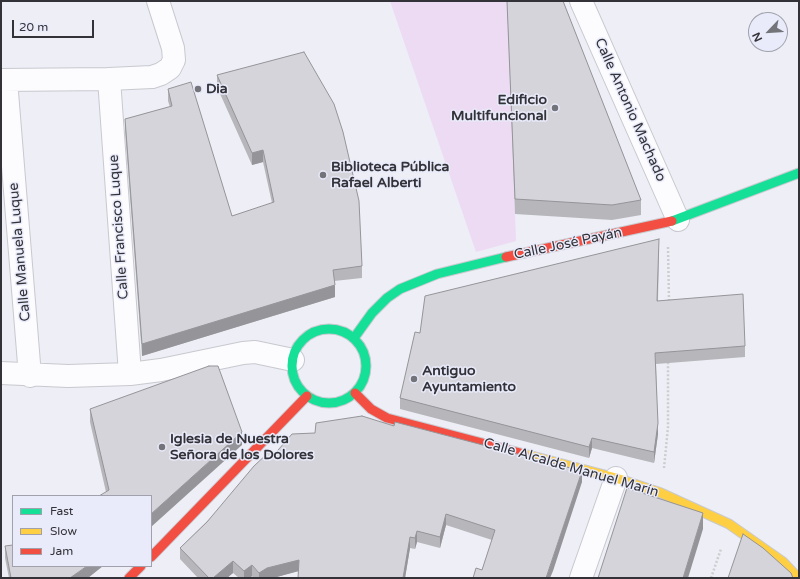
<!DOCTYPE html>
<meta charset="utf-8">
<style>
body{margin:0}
#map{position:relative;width:800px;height:579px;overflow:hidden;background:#edeef6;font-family:"Varela Round",sans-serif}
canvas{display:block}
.frame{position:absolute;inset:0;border:2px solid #323238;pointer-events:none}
.legend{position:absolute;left:12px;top:495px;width:140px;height:72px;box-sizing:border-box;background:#e9ebfa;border:1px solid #a0a1ac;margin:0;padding:5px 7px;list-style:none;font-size:12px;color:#323238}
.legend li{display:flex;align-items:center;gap:8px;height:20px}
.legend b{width:20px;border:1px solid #a0a1ac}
.north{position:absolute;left:748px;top:12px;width:40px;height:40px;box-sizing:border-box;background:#e9ebfa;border:1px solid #a0a1ac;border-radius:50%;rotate:245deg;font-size:11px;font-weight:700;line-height:16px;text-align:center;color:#323238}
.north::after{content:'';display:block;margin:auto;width:14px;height:18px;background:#73747a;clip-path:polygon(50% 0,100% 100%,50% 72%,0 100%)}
.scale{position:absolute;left:12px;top:20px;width:82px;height:18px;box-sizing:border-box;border:2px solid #323238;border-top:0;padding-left:5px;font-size:12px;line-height:14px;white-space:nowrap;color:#323238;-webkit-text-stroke:3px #e9ebfa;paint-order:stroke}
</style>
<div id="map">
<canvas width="800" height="579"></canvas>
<div class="frame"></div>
<ul class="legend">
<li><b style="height:5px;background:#16e098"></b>Fast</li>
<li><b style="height:5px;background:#ffcf43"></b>Slow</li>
<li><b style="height:5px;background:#f24e42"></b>Jam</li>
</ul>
<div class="north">N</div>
<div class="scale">20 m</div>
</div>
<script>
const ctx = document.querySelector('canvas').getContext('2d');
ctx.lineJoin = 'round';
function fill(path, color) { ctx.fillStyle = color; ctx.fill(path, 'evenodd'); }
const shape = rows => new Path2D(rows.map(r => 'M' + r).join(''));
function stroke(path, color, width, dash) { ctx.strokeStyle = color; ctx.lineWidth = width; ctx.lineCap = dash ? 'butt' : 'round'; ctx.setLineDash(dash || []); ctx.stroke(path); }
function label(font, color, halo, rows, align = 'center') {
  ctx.font = font + ' "Varela Round",sans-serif'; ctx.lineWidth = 3; ctx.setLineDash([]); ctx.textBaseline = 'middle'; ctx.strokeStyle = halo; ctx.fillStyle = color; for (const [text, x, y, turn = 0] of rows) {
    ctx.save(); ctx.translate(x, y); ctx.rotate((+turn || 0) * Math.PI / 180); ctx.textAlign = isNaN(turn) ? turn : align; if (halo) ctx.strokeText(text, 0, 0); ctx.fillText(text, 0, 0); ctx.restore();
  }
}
const green = shape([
 [390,1,507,1,516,241,476,252]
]);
const path = shape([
 [668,247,669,302],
 [664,468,668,427,668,359],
 [711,578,721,549]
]);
const street = shape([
 [581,1,678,220],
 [109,79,130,374],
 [1,80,109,79,152,77,161,74,170,68,174,60,173,48,158,1],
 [6,80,30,376],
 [1,373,68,376,130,374,161,370,243,353,255,352,293,360],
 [581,578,616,478]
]);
const fast = shape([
 [672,221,799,173],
 '292 366a37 37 0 1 1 74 0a37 37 0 1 1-74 0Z',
 [354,338,372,313,387,298,400,289,437,274,506,257]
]);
const slow = shape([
 [524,454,616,478,661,493,729,524,783,562,798,578]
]);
const jam = shape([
 [506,257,672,221],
 [355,393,371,409,387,418,524,454],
 [151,557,307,396],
 [129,578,141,566]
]);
const wall = shape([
 [507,1,563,1,641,200,641,215,612,220,515,214],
 [217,75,362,266,362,278,334,281,335,297,142,356,125,131,125,119,170,107,168,101,168,89,232,216,272,203,263,162,252,165,217,87],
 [659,250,658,301,745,346,745,357,656,364,658,434,654,463,592,448,589,458,400,409,400,398,420,333],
 [90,409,242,445,106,492,90,422],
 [394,426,582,482,482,570,492,540,446,525,440,548,417,542,415,549,410,548,405,578,298,578,298,571,273,578,253,578,252,576,250,578,239,578,233,573,227,578,198,578,180,559,180,548,272,457,315,433],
 [5,546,88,578,9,578,5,558]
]);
const shadedWall = shape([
 [263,150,263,162,252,165,252,153],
 [335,285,335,297,142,356,142,344],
 [658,423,658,434,654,463,654,452],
 [242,432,242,445,151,527,151,514],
 [592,438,592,448,589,458,589,447],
 [582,471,582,482,553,571,550,578,546,578],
 [703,513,703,529,688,578,683,578],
 [446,514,446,525,440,548,440,537],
 [417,531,417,542,415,549,415,538],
 [410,537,410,548,405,578,403,578],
 [299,560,299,571,273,578,259,578,259,573,267,568],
 [233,561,233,573,227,578,213,578],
 [252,565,252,576,250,578,244,578,244,571],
 [87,566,103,566,88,578,70,578]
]);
const building = shape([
 [507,1,563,1,641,200,612,205,515,199,507,1],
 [304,52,334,104,343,132,359,201,362,266,333,270,335,285,142,344,125,119,172,106,168,89,191,82,232,216,274,202,263,150,252,153,217,75,304,52],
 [659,239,657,301,743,294,745,346,655,353,658,423,654,452,592,438,589,447,400,398,415,332,420,333,425,296,659,239],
 [209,366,218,366,242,432,151,514,151,496,99,496,109,490,90,409,209,366],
 [362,416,394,426,395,422,582,471,546,578,473,578,476,568,482,570,495,530,446,514,440,537,417,531,415,538,410,537,403,578,298,578,299,560,267,568,259,573,252,565,244,571,233,561,213,578,209,578,180,548,207,522,254,466,269,452,272,457,292,434,315,433,316,423,362,416],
 [627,488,703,513,683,578,598,578,627,488],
 [743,534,763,548,791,573,793,578,728,578,743,534],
 [13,545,13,566,87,566,70,578,11,578,5,546,13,545]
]);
const markers = [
 [198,89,4,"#73747a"],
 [555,108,4,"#73747a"],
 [323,175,4,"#73747a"],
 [414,379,4,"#73747a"],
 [162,447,4,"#73747a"]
];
const poiNames = [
 ["Dia",206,89],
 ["Edificio",547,100,"right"],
 ["Multifuncional",547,116,"right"],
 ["Biblioteca Pública",331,167],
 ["Rafael Alberti",331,183],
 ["Antiguo",422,371],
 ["Ayuntamiento",422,387],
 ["Iglesia de Nuestra",170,439],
 ["Señora de los Dolores",170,455]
];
const streetNames = [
 ["Calle Antonio Machado",630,110,66],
 ["Calle Francisco Luque",119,227,-94],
 ["Calle José Payán",568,244,-12],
 ["Calle Manuela Luque",20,252,-95],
 ["Calle Alcalde Manuel Marín",571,468,16]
];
fill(green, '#ecdbf3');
stroke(street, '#c8c9cf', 24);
stroke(fast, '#c8c9cf', 11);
stroke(slow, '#c8c9cf', 11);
stroke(jam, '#c8c9cf', 11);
stroke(path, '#cdcdd0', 2.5, [2, 2]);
stroke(street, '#fcfcfe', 22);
stroke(fast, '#16e098', 9);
stroke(slow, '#ffcf43', 9);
stroke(jam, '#f24e42', 9);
fill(wall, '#b6b6bb');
fill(shadedWall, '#949499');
fill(building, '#d4d4da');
stroke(building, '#949499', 1);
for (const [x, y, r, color] of markers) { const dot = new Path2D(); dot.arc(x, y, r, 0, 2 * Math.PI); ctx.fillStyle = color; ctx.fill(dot); stroke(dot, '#e9ebfa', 1.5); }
label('bold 14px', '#323238', '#e9ebfa', poiNames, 'left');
label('14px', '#323238', '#e9ebfa', streetNames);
</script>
